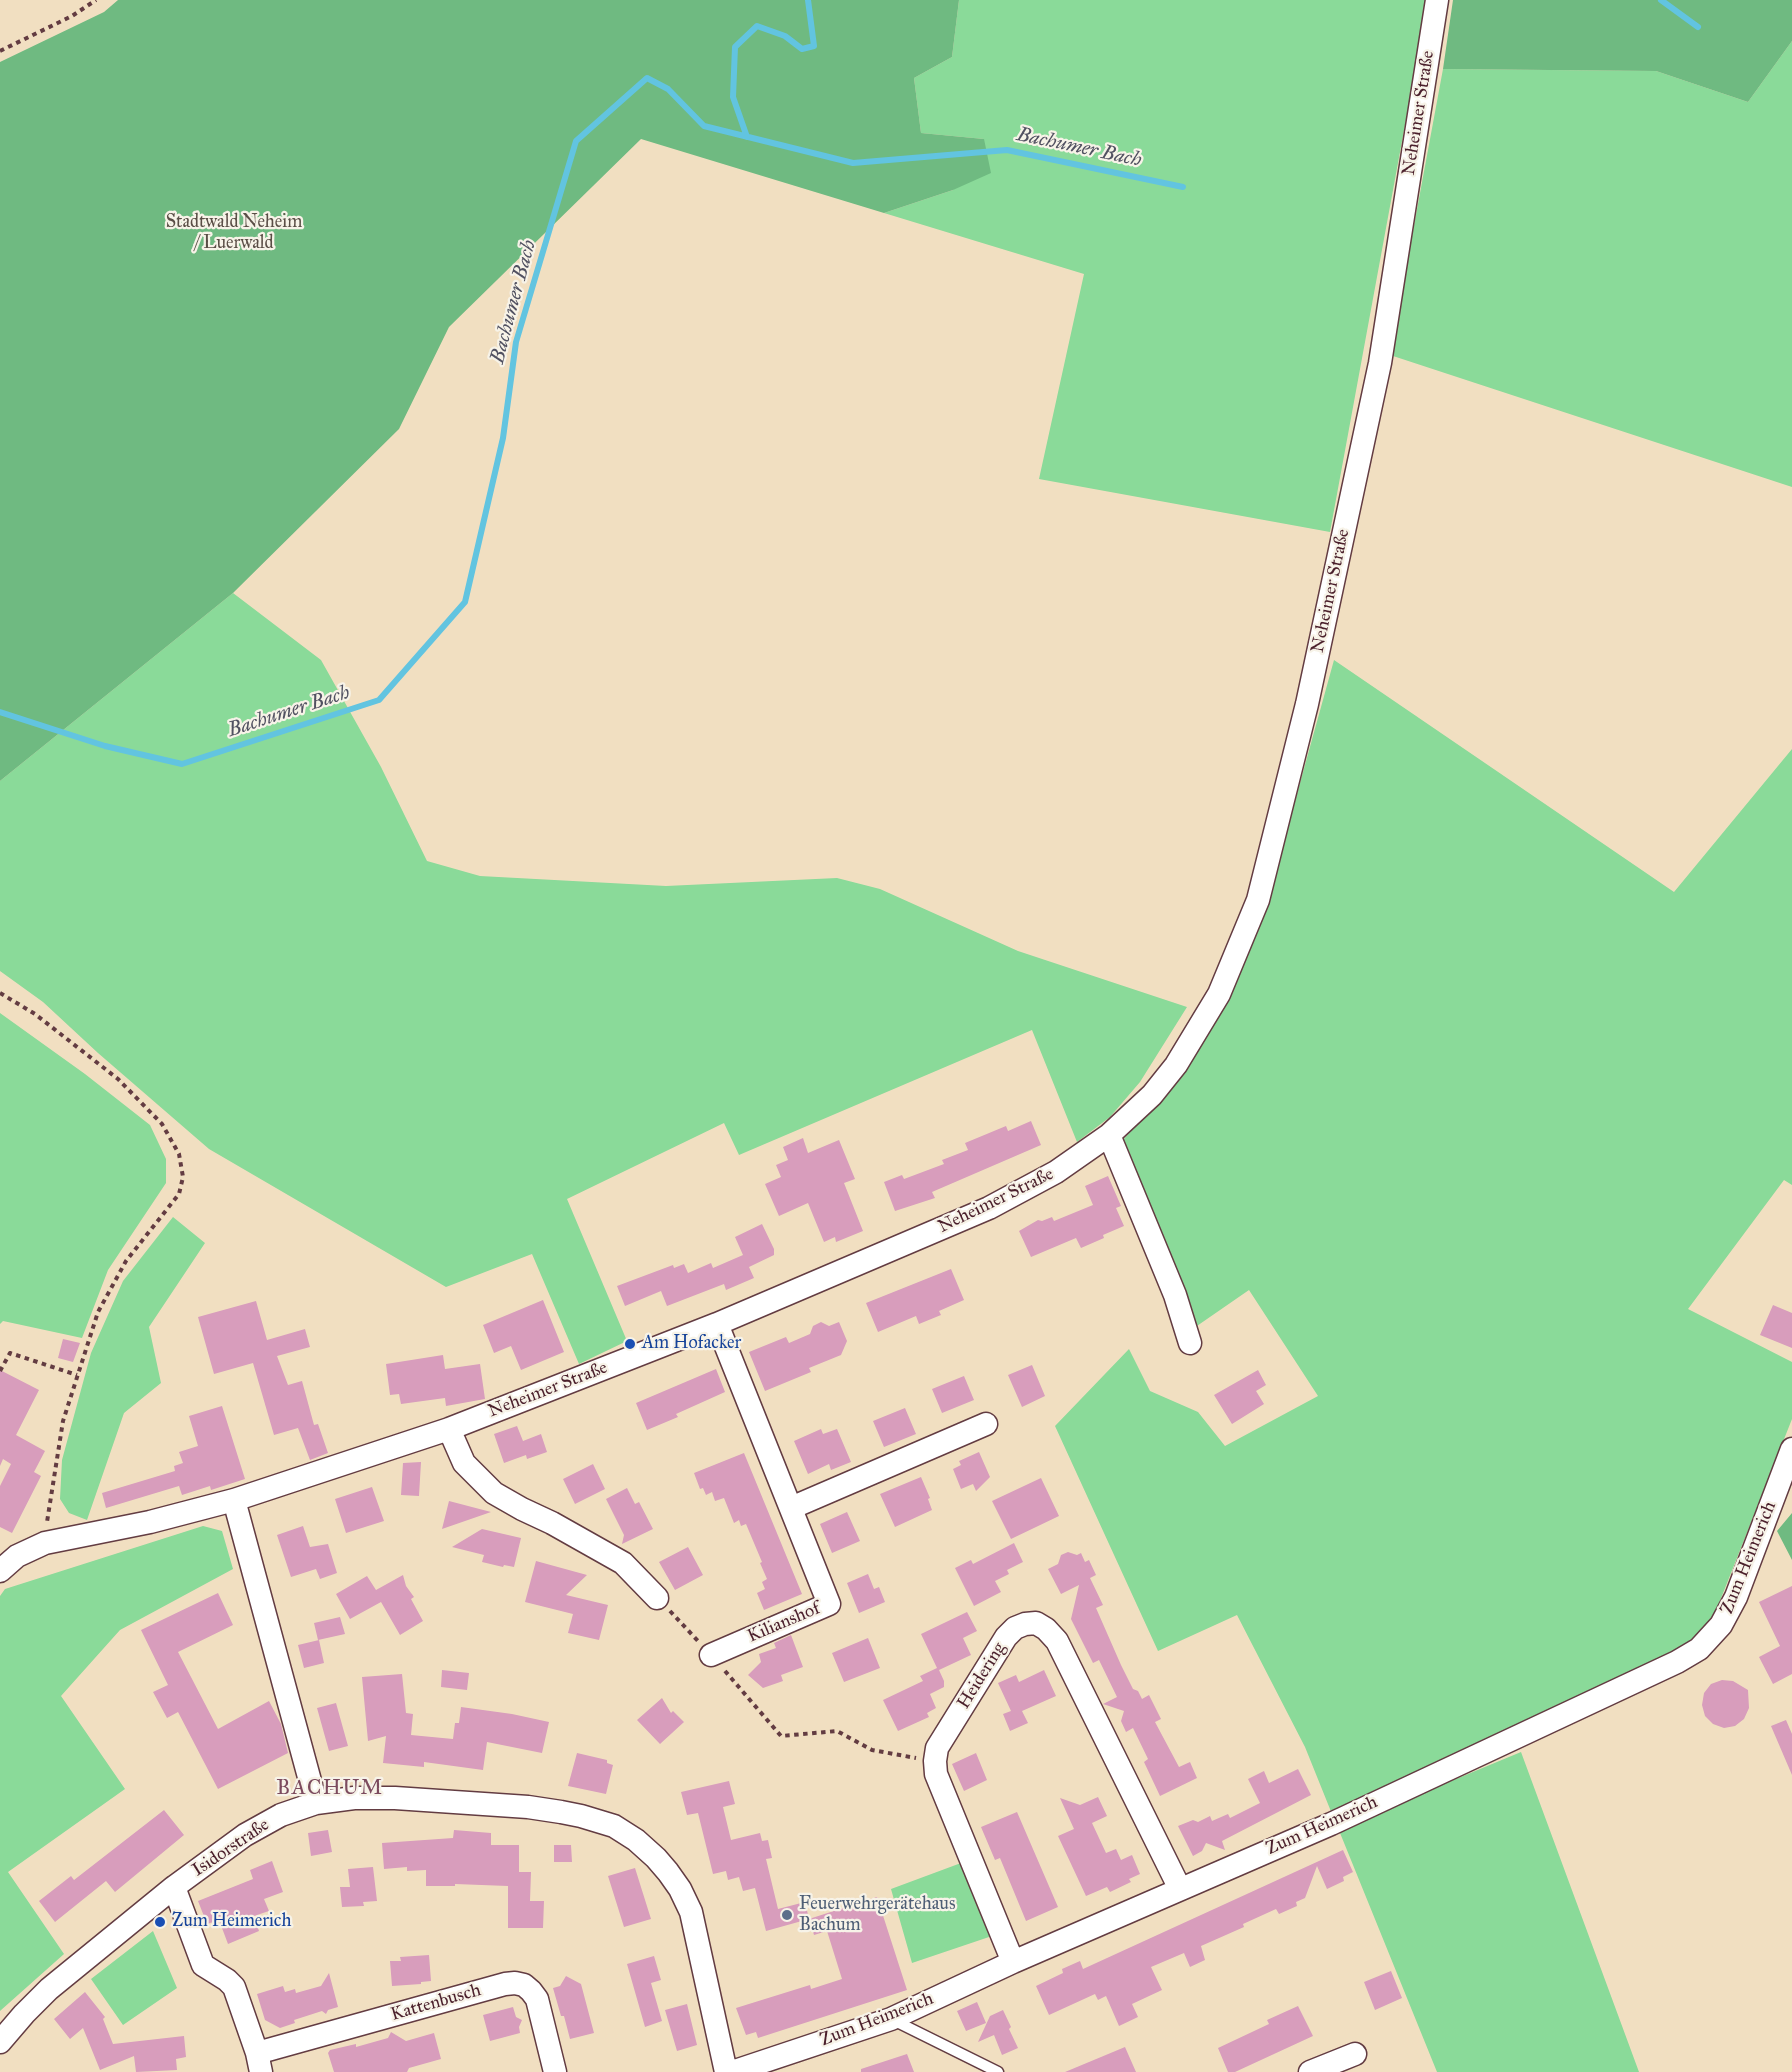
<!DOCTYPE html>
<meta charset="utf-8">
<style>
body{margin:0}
canvas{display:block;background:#f1dfc1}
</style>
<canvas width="1792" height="2072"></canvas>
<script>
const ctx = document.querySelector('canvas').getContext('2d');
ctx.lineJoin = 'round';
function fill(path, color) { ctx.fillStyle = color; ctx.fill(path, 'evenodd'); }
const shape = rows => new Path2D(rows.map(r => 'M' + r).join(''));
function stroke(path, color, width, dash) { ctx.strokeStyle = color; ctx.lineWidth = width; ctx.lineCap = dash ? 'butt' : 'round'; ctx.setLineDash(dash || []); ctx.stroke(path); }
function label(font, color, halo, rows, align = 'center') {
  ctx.font = font + ' "IM FELL Great Primer",serif'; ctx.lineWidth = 4.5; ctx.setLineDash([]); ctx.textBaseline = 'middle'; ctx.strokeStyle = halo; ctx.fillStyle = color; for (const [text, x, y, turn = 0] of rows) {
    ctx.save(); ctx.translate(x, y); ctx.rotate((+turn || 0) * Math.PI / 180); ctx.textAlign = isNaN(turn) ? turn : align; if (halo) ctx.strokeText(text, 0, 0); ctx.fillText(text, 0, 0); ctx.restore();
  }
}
const green = shape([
 [959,0,1428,0,1330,532,1039,479,1084,274,884,213,953,190,984,139,921,133,914,78,952,57],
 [1792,41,1792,487,1390,355,1443,69,1656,71,1748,102],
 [233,593,321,660,381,767,427,861,480,876,666,886,837,878,880,889,1018,951,1187,1007,1140,1082,1110,1117,1077,1142,1032,1030,739,1155,724,1123,567,1199,627,1341,579,1364,532,1254,446,1287,209,1149,98,1053,43,1002,0,971,0,781],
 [1334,660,1674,892,1792,749,1792,1185,1784,1180,1688,1309,1792,1362,1792,1419,1710,1626,1669,1659,1332,1814,1305,1747,1237,1615,1158,1651,1055,1426,1129,1349,1150,1391,1198,1412,1225,1446,1318,1396,1249,1290,1194,1328,1120,1143,1182,1075,1219,1017,1266,906],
 [0,1013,85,1074,150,1125,166,1159,166,1183,108,1270,82,1338,3,1321,0,1324],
 [173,1217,205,1243,149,1327,161,1383,124,1413,87,1520,69,1513,60,1499,62,1460,91,1353,123,1281],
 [203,1526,222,1531,233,1569,120,1630,61,1696,125,1789,8,1872,64,1954,0,2011,0,1596,5,1589],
 [1521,1752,1639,2072,1437,2072,1338,1828],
 [961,1863,992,1936,912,1963,891,1889],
 [153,1931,177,1988,123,2025,91,1979]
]);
const forest = shape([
 [118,0,959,0,952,57,914,78,921,133,984,139,991,173,953,190,884,213,641,139,449,327,399,429,233,593,0,781,0,62,104,12],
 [1453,0,1792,0,1792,41,1748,102,1656,71,1443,69],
 [1792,1513,1792,1560,1777,1531]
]);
const stream = shape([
 [1661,0,1698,27],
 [747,137,733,97,735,47,757,26,785,36,802,49,814,46,808,0],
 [0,712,105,746,182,764,379,700,465,602,503,438,516,342,576,141,647,78,668,89,704,126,853,163,1007,150,1183,187]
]);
const building = shape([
 [1031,1121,1041,1145,932,1192,935,1198,895,1211,884,1182,902,1175,904,1179,944,1164,942,1160,968,1150,965,1143,1006,1126,1008,1131],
 [803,1138,808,1153,839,1140,855,1179,844,1183,863,1231,836,1242,835,1237,824,1242,808,1203,779,1216,765,1184,781,1177,776,1165,788,1160,783,1147],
 [1108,1176,1121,1206,1116,1208,1124,1226,1103,1235,1104,1238,1081,1248,1076,1238,1031,1257,1019,1231,1038,1220,1042,1221,1052,1217,1054,1221,1093,1205,1085,1186],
 [762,1224,774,1249,774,1255,749,1267,754,1278,726,1290,724,1284,667,1306,661,1291,625,1306,617,1286,673,1265,674,1268,684,1264,688,1273,711,1263,713,1268,743,1255,735,1237],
 [951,1269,964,1300,939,1311,941,1315,919,1324,916,1316,878,1332,866,1303],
 [543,1300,564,1352,521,1370,511,1346,494,1353,483,1325],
 [256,1301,267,1340,305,1329,310,1347,277,1356,288,1385,302,1381,314,1425,318,1424,328,1453,310,1460,298,1428,274,1435,253,1363,214,1374,198,1317],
 [1773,1305,1792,1313,1792,1348,1760,1335],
 [821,1322,829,1326,839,1322,847,1341,841,1355,809,1368,811,1372,765,1391,749,1352,786,1337,789,1343,810,1334,813,1326],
 [63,1339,80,1343,73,1362,58,1358],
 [443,1355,445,1369,480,1364,485,1399,446,1406,445,1398,401,1404,399,1394,390,1395,386,1364],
 [1032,1365,1045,1396,1022,1407,1008,1375],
 [716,1369,725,1392,676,1414,678,1417,647,1430,636,1403],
 [0,1370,39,1390,16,1435,45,1451,34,1472,41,1476,12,1533,0,1527,0,1486,11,1464,3,1459,0,1466],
 [1258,1370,1266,1385,1256,1391,1264,1404,1232,1424,1214,1395],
 [964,1376,974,1400,942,1413,932,1389],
 [222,1406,245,1479,211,1490,210,1486,182,1495,179,1486,106,1508,102,1493,175,1471,174,1466,183,1463,179,1452,198,1446,189,1416],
 [905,1408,916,1434,884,1447,873,1421],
 [517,1426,523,1441,541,1434,547,1452,527,1459,526,1455,504,1463,494,1434],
 [821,1429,823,1434,837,1429,851,1462,831,1470,829,1464,808,1474,794,1441],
 [979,1452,990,1477,976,1491,973,1484,961,1489,953,1469,961,1465,959,1461],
 [744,1453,802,1594,764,1610,757,1593,765,1589,762,1582,767,1579,760,1563,762,1562,746,1524,741,1526,739,1520,734,1523,724,1498,715,1501,712,1492,706,1495,703,1488,700,1489,694,1473],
 [421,1462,419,1496,401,1495,403,1463],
 [593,1464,605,1489,575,1504,563,1479],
 [921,1477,930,1498,928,1499,932,1510,895,1527,880,1494],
 [1041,1478,1059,1516,1011,1539,992,1501],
 [372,1487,384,1521,346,1533,335,1499],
 [627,1488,635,1504,639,1502,653,1529,622,1544,624,1535,606,1499],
 [449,1501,491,1512,442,1529],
 [847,1512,860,1541,832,1553,820,1524],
 [303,1526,310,1547,328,1544,337,1573,320,1579,316,1569,291,1577,277,1535],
 [482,1529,521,1538,514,1567,504,1565,503,1567,482,1562,484,1555,452,1547],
 [1014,1543,1023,1562,1007,1570,1009,1574,995,1581,1001,1592,974,1606,955,1568,971,1560,973,1564],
 [688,1547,703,1575,675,1590,659,1562],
 [1068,1552,1077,1555,1081,1553,1085,1562,1089,1560,1096,1575,1090,1578,1103,1605,1096,1608,1121,1665,1133,1689,1138,1691,1142,1699,1149,1695,1161,1719,1155,1722,1179,1767,1190,1762,1197,1778,1160,1796,1144,1762,1148,1759,1133,1728,1126,1732,1121,1721,1124,1711,1103,1704,1117,1697,1099,1660,1093,1663,1071,1619,1079,1585,1061,1594,1048,1569,1058,1564,1061,1555],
 [536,1561,587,1575,566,1595,608,1605,599,1640,568,1633,573,1614,525,1602],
 [868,1574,874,1589,879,1587,885,1602,859,1613,847,1583],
 [403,1575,406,1586,414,1597,411,1599,423,1621,400,1635,381,1602,350,1619,336,1594,367,1576,376,1590],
 [1792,1586,1792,1674,1773,1684,1759,1657,1780,1646,1759,1602],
 [218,1593,233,1625,178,1652,218,1729,269,1701,281,1724,288,1753,218,1789,178,1712,167,1718,153,1692,168,1685,141,1630],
 [967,1612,977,1631,963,1638,971,1655,939,1670,944,1681,944,1687,930,1694,936,1708,927,1713,929,1717,898,1731,883,1700,923,1681,920,1676,937,1668,921,1634],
 [340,1617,345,1634,318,1640,314,1623],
 [791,1635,803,1667,781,1675,783,1681,763,1688,748,1675,761,1662,759,1654,776,1648,774,1643],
 [868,1638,880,1668,844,1682,832,1653],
 [319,1640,324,1663,304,1668,298,1645],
 [442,1670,469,1673,467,1690,441,1687],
 [1044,1670,1056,1696,1022,1711,1028,1723,1010,1731,1003,1714,1011,1711,998,1683,1016,1675,1019,1682],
 [402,1674,406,1713,413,1714,411,1735,453,1739,455,1723,459,1723,461,1707,512,1714,549,1722,542,1753,487,1742,483,1770,424,1762,424,1767,383,1763,386,1736,368,1741,362,1677],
 [1722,1680,1733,1681,1748,1690,1749,1708,1744,1719,1735,1726,1724,1728,1713,1724,1705,1716,1702,1705,1704,1693,1711,1684],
 [662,1698,671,1713,673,1711,684,1722,660,1744,637,1720],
 [336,1703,348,1746,329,1751,317,1708],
 [1786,1720,1792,1734,1792,1775,1771,1726],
 [577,1753,607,1760,607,1763,613,1765,606,1794,568,1786],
 [976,1753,987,1780,964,1791,952,1764],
 [1298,1769,1311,1795,1222,1841,1225,1850,1206,1843,1202,1851,1193,1856,1178,1826,1193,1820,1198,1822,1210,1816,1212,1821,1228,1814,1230,1818,1260,1803,1248,1779,1264,1771,1269,1783],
 [729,1781,735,1804,723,1807,731,1840,760,1833,762,1841,768,1840,772,1858,766,1859,778,1909,805,1902,809,1919,766,1931,755,1888,743,1891,739,1877,728,1880,726,1871,713,1874,698,1813,687,1815,681,1792],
 [1098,1797,1107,1816,1092,1823,1106,1853,1116,1849,1121,1860,1132,1855,1140,1874,1129,1879,1131,1882,1110,1892,1107,1887,1086,1896,1058,1836,1074,1829,1060,1798,1080,1805],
 [164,1810,184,1835,115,1892,106,1881,55,1922,39,1901,71,1876,74,1880],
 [1017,1812,1058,1907,1026,1921,1000,1858,995,1860,981,1827],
 [328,1830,332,1852,311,1856,308,1833],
 [454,1830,491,1833,491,1845,519,1845,519,1872,531,1872,530,1901,544,1901,543,1928,508,1928,508,1886,455,1884,455,1886,426,1886,426,1870,407,1871,407,1867,384,1869,382,1843,453,1838],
 [554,1845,571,1845,572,1862,554,1862],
 [1343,1850,1353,1872,1343,1877,1344,1881,1327,1889,1317,1866,1305,1898,1296,1902,1297,1906,1279,1914,1276,1909,1243,1924,1244,1927,1201,1946,1205,1960,1190,1967,1184,1953,1151,1967,1162,1990,1132,2004,1138,2017,1119,2026,1106,1996,1098,2000,1095,1994,1049,2015,1036,1986,1063,1973,1062,1969,1080,1961,1083,1969],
 [272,1861,283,1892,264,1899,269,1911,254,1916,259,1931,228,1944,219,1920,207,1924,198,1901,253,1879,250,1870],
 [373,1867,377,1901,363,1902,364,1906,342,1907,340,1887,350,1887,348,1869],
 [635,1868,651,1919,624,1927,608,1876],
 [877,1897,907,1990,758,2038,756,2032,746,2035,736,2008,810,1985,811,1989,842,1979,827,1931,814,1935,809,1919],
 [429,1955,431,1981,421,1982,421,1984,392,1986,390,1961,401,1961,400,1957],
 [654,1956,661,1980,651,1983,662,2021,645,2027,627,1964],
 [1391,1971,1402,1998,1375,2010,1364,1982],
 [329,1973,338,2007,328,2010,326,2014,322,2011,294,2020,295,2023,280,2028,265,2020,257,1994,283,1986,285,1992,295,1989,296,1993,321,1986],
 [566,1976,581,1984,594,2033,570,2039,564,2016,561,2016,553,1988,560,1986],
 [85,1992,105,2017,103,2019,113,2044,184,2036,186,2057,176,2059,177,2070,136,2072,134,2056,100,2070,83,2028,70,2039,54,2019],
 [977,2002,986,2023,966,2031,957,2011],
 [687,2004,697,2045,677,2051,665,2010],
 [1298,2006,1313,2036,1235,2072,1228,2072,1218,2048,1269,2024,1267,2020],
 [513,2007,516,2017,522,2020,519,2027,520,2033,490,2041,483,2015],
 [1003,2010,1011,2027,1009,2029,1018,2048,1002,2055,994,2035,978,2042,990,2016],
 [391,2032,406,2041,434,2033,441,2059,409,2068,407,2072,334,2072,328,2053,330,2050,356,2044,356,2047,388,2038],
 [1125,2047,1136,2072,1065,2072],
 [907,2054,914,2072,861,2072,861,2069]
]);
const path = shape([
 [0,51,72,16,96,0],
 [0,993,35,1014,118,1079,162,1124,179,1154,183,1177,179,1194,126,1261,98,1312,63,1421,47,1522],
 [0,1371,10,1353,77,1375],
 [670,1611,698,1641],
 [725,1671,781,1736,837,1731,872,1750,916,1758]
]);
const lane = shape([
 [891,2019,998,2072]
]);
const street = shape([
 [1109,1135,1175,1295,1190,1343],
 [449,1429,464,1463,494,1493,522,1509,552,1523,623,1563,657,1598],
 [234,1500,316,1803],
 [791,1508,986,1424],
 [0,1571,17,1556,45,1543,150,1522,234,1500,449,1429,717,1324,989,1208,1056,1172,1109,1135,1152,1095,1176,1065,1219,994,1258,900,1307,704,1380,363,1437,0],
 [711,1655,829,1604,717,1324],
 [174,1887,203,1965,227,1980,234,1987,257,2053,261,2072],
 [1013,1962,936,1774,935,1761,937,1748,1006,1637,1015,1628,1025,1624,1036,1623,1046,1629,1057,1641,1180,1889],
 [0,2042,24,2014,49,1989,174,1887,245,1835,281,1815,316,1803,354,1798,395,1798,528,1807,561,1812,581,1816,614,1826,636,1840,656,1858,668,1872,680,1889,691,1912,726,2072],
 [257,2053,505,1984,515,1983,524,1985,531,1991,537,1999,555,2072],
 [732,2072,891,2019,1013,1962,1331,1824,1677,1662,1699,1649,1721,1625,1736,1597,1792,1449],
 [1310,2072,1355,2054]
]);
const markers = [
 [630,1344,6,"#1a4fb4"],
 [787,1915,6,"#5c6f8a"],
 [160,1922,6,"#1a4fb4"]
];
const streetNames = [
 ["Neheimer Straße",1419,113,-81],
 ["Neheimer Straße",1331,591,-78],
 ["Neheimer Straße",996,1201,-26],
 ["Neheimer Straße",548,1390,-21],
 ["Zum Heimerich",1749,1558,-68],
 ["Kilianshof",784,1623,-23],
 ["Heidering",982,1676,-58],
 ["Zum Heimerich",1322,1826,-24],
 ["Isidorstraße",231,1848,-34],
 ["Kattenbusch",436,2003,-16],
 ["Zum Heimerich",877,2020,-21]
];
const parkNames = [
 ["Stadtwald Neheim",234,223],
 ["/ Luerwald",234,244]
];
const transitNames = [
 ["Am Hofacker",642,1344],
 ["Zum Heimerich",172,1922]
];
const serviceNames = [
 ["Feuerwehrgerätehaus",799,1905],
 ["Bachum",799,1926]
];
const waterNames = [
 ["Bachumer Bach",1079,148,12],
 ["Bachumer Bach",514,302,-75],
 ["Bachumer Bach",289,712,-18]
];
const quarterNames = [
 ["BACHUM",330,1789]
];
fill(green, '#8ada99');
fill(forest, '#6fba81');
stroke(stream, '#62c4e0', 6);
fill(building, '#d89dbc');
stroke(lane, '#633c42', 13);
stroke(street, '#633c42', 25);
stroke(path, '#633c42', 4, [4.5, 4.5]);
stroke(lane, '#fff', 10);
stroke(street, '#fff', 22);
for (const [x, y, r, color] of markers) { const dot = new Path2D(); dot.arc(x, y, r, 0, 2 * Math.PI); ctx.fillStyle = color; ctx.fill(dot); stroke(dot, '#f7f3e8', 2); }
label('18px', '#4a1f2b', '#f7f3e8', streetNames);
label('18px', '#5a4e46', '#f7f3e8', parkNames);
label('18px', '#164399', '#f7f3e8', transitNames, 'left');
label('18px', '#4e5e75', '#f7f3e8', serviceNames, 'left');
label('italic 20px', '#515161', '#f7f3e8', waterNames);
ctx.letterSpacing = '1.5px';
label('21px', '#7c4b5e', '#f7f3e8', quarterNames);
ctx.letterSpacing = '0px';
</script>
